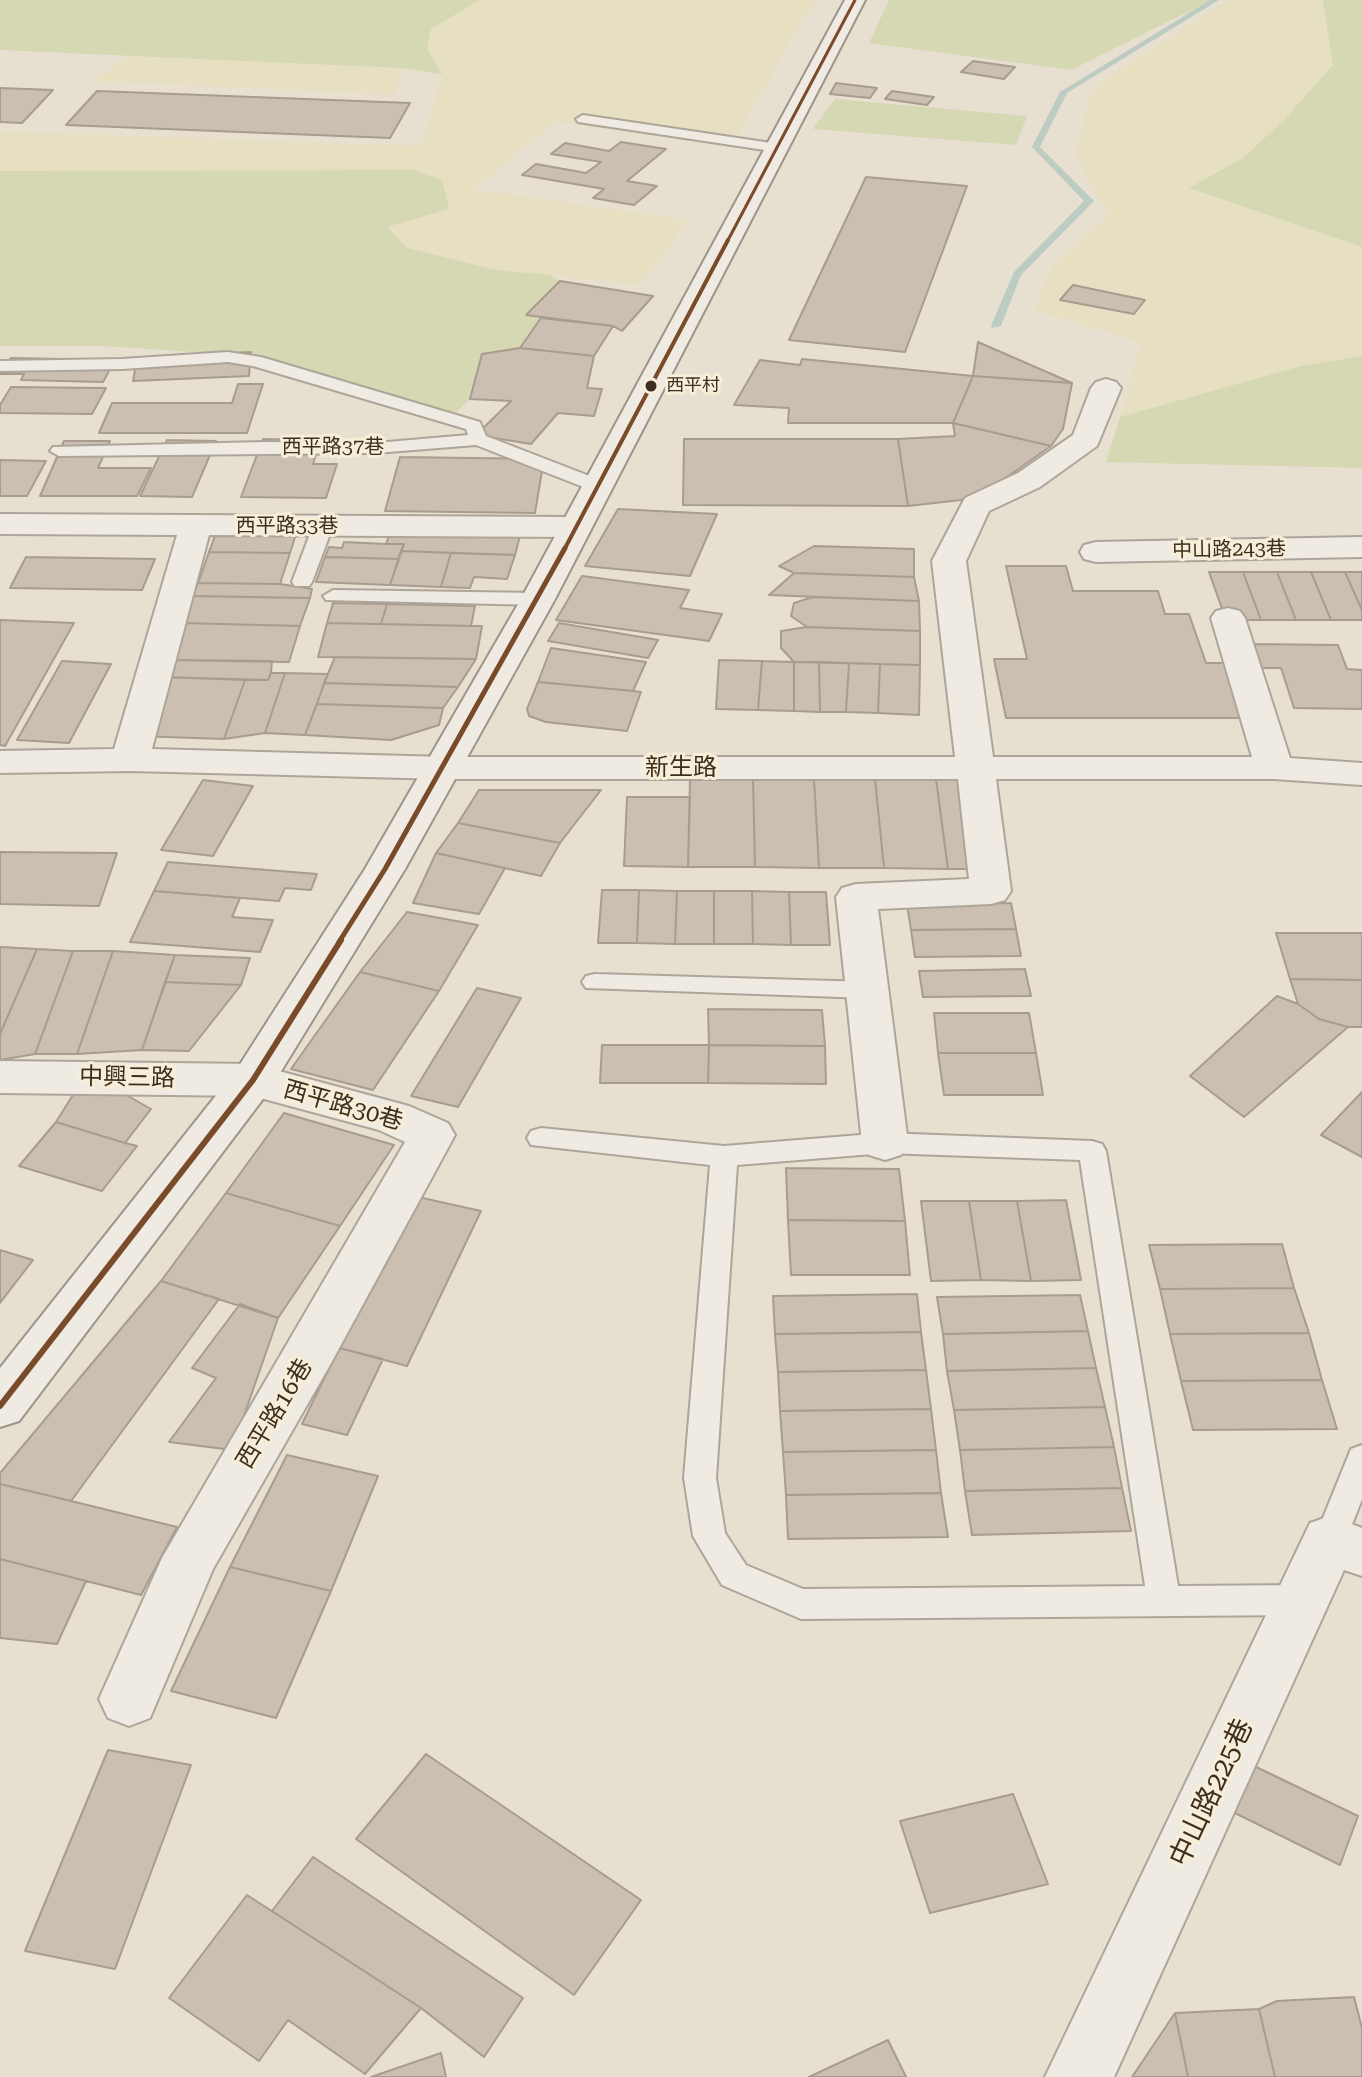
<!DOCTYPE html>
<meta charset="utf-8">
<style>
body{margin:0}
canvas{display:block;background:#e7e0d1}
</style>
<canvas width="1362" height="2077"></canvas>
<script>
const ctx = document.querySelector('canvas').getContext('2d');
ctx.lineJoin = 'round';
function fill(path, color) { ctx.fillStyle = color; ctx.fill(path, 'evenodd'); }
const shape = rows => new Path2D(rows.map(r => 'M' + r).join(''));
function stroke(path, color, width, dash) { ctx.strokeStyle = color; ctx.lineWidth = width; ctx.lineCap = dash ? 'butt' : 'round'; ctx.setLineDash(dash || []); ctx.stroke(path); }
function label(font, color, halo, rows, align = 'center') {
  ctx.font = font + ' "Roboto Serif","Noto Sans TC",serif'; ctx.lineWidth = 6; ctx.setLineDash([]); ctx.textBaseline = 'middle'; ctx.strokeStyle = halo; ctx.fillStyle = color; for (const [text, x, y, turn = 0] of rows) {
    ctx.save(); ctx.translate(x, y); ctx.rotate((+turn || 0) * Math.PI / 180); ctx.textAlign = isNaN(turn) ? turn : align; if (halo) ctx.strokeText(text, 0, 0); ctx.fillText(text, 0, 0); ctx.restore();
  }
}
const farmland = shape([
 [479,0,817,0,803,19,731,147,555,122,474,189,688,220,641,285,495,270,407,248,386,227,449,209,414,170,0,171,0,131,421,146,442,75,426,49,431,28],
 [1227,0,1323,0,1333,65,1284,120,1243,158,1190,187,1362,247,1362,356,1301,366,1120,417,1141,343,1035,310,1052,266,1108,215,1075,154,1089,101,1099,83],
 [130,55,401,68,396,95,91,81]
]);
const green = shape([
 [0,0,479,0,431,29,427,49,442,74,401,68,0,50],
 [889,0,1212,0,1071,70,869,43],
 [1323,0,1362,0,1362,247,1189,188,1243,158,1284,120,1333,65],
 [835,99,1027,116,1016,145,813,129],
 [414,170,442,180,449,209,387,227,407,248,495,270,550,275,560,281,527,314,541,318,520,348,482,354,470,399,445,423,299,372,209,353,104,346,0,346,0,171],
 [1362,356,1362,468,1106,462,1120,417,1301,366]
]);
const stream = shape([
 [1210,0,1219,0,1067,93,1040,147,1094,201,1021,275,1001,326,992,328,991,326,1014,272,1084,201,1032,147,1060,92,1210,0]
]);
const building = shape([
 [973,61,1015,67,1004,79,961,72,973,61],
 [836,83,877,88,870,98,830,94,836,83],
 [0,88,53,90,22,123,0,122,0,88],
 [97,91,410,103,390,138,66,125,97,91],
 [892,91,934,97,927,105,885,99,892,91],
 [621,142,666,149,627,181,657,186,634,205,593,198,604,189,522,175,536,164,586,173,601,162,551,154,565,143,609,151,621,142],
 [866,177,967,186,905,352,789,340,866,177],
 [560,281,653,296,622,331,613,326,526,315,560,281],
 [1073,285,1145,300,1134,314,1060,300,1073,285],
 [541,318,613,326,594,356,520,348,541,318],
 [978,342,1072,383,973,376,978,342],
 [520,348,594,356,587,388,602,389,594,416,558,413,531,444,476,435,511,401,470,399,482,354,520,348],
 [251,352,249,376,133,381,137,358,251,352],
 [11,358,115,360,103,382,21,380,24,374,0,374,11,358],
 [802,359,973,376,953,423,788,423,789,408,734,405,760,360,800,365,802,359],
 [973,376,1072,383,1063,429,1051,446,953,423,973,376],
 [238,384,263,384,247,433,99,433,112,403,232,403,238,384],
 [11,387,106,388,92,414,0,413,0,405,11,387],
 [953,423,1051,446,997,484,961,500,908,506,898,439,955,436,953,423],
 [263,439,321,440,313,464,337,464,326,498,241,497,263,439],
 [684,439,898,439,908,506,683,505,684,439],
 [167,440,216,441,192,497,140,496,167,440],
 [64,441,110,441,98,468,151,468,137,496,40,496,64,441],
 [400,457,544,459,535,513,385,511,400,457],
 [0,460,46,461,27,496,0,496,0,460],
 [618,509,717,514,690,576,585,566,618,509],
 [392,527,521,532,515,555,401,551,404,544,386,544,392,527],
 [216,533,296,534,290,553,209,552,216,533],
 [344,542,386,544,404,544,399,559,325,557,329,547,342,548,344,542],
 [814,546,914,549,914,577,794,573,779,566,814,546],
 [401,551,451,553,441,587,390,585,401,551],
 [209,552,290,553,280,584,198,583,209,552],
 [451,553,515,555,507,579,474,577,470,588,441,587,451,553],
 [26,557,155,559,142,590,10,588,26,557],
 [325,557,399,559,390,585,316,582,325,557],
 [1006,566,1066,566,1073,591,1158,591,1165,614,1189,614,1206,663,1238,663,1258,718,1006,718,994,659,1027,659,1006,566],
 [1209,572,1243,572,1261,620,1226,620,1209,572],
 [1243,572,1277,572,1296,620,1261,620,1243,572],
 [1277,572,1311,572,1331,620,1296,620,1277,572],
 [1311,572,1345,572,1362,610,1362,620,1331,620,1311,572],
 [1345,572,1362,572,1362,610,1345,572],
 [794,573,914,577,919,601,769,595,794,573],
 [582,576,689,590,680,608,722,614,709,641,556,620,582,576],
 [198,583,280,584,312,589,310,598,192,596,198,583],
 [192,596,310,598,300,626,181,623,192,596],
 [813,597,919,601,920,631,807,627,791,616,794,603,813,597],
 [333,603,387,604,381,624,327,623,333,603],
 [387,604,475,606,471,626,381,624,387,604],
 [0,620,74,623,5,746,0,745,0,620],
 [181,623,300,626,289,662,168,660,181,623],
 [327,623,471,626,482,626,476,659,318,657,327,623],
 [559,623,658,640,648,658,548,641,559,623],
 [807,627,920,631,920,665,794,662,781,648,781,631,807,627],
 [1253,644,1338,645,1347,669,1362,670,1362,709,1294,708,1281,668,1261,668,1253,644],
 [551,648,646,662,633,691,538,682,551,648],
 [335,657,476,659,458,687,324,683,335,657],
 [168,660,272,661,271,673,268,680,162,677,168,660],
 [719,660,762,661,758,710,716,709,719,660],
 [62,661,111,664,69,743,17,740,62,661],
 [762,661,794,662,794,711,758,710,762,661],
 [794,662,819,662,820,712,794,711,794,662],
 [819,662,849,663,846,712,820,712,819,662],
 [849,663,880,664,878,713,846,712,849,663],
 [880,664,920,665,919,715,878,713,880,664],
 [271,673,285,673,265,733,224,739,245,680,268,680,271,673],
 [285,673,328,674,305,735,265,733,285,673],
 [162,677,245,680,224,739,136,736,162,677],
 [538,682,633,691,641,692,627,731,546,722,529,716,527,709,538,682],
 [324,683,458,687,443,708,317,704,324,683],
 [317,704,443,708,439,725,391,740,305,735,317,704],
 [690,778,753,778,755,867,688,867,690,778],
 [753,778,814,779,819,868,755,867,753,778],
 [814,779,875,779,884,868,819,868,814,779],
 [875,779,936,779,948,869,884,868,875,779],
 [936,779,975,780,990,869,948,869,936,779],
 [203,780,253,786,213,856,161,850,203,780],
 [479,790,601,790,560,843,458,823,479,790],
 [627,797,690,797,688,867,624,866,627,797],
 [458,823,560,843,541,876,436,853,458,823],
 [0,852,117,853,99,906,0,904,0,852],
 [436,853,505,868,479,914,413,903,436,853],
 [168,862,317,874,311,890,285,888,279,901,154,891,168,862],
 [602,890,639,890,637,943,598,943,602,890],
 [639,890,677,891,675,944,637,943,639,890],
 [154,891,240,898,232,917,273,920,260,952,130,942,154,891],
 [677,891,714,891,714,944,675,944,677,891],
 [714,891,752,891,753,944,714,944,714,891],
 [752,891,789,892,791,945,753,944,752,891],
 [789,892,826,892,830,945,791,945,789,892],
 [1011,903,1016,929,911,930,907,904,1011,903],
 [407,912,478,925,439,991,360,972,407,912],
 [1016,929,1021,956,915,957,911,930,1016,929],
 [1276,933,1362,933,1362,980,1290,979,1276,933],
 [0,947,37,949,0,1034,0,947],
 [37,949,73,951,35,1054,0,1060,0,1034,37,949],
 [73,951,113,951,77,1054,35,1054,73,951],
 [113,951,175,955,142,1050,77,1054,113,951],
 [175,955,250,958,241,985,165,982,175,955],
 [1025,969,1031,996,923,997,919,971,1025,969],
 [360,972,439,991,373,1090,291,1069,360,972],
 [1290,979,1362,980,1362,1027,1348,1027,1319,1019,1298,1004,1290,979],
 [165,982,241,985,189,1051,142,1050,165,982],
 [477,988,521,998,458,1107,411,1096,477,988],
 [1277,996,1298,1004,1319,1019,1348,1027,1244,1117,1190,1076,1277,996],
 [708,1009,822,1010,825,1046,709,1045,708,1009],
 [934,1013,1029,1013,1036,1053,938,1053,934,1013],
 [602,1045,709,1045,708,1083,600,1083,602,1045],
 [709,1045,825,1046,826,1084,708,1083,709,1045],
 [938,1053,1036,1053,1043,1095,944,1095,938,1053],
 [76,1090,121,1092,151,1109,125,1143,56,1122,76,1090],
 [1362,1092,1362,1157,1321,1135,1362,1092],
 [284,1113,394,1145,340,1226,226,1193,284,1113],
 [56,1122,125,1143,137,1146,102,1191,19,1166,56,1122],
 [786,1168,899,1169,905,1221,788,1220,786,1168],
 [226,1193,340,1226,278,1318,161,1281,226,1193],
 [418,1197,481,1211,407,1366,339,1348,418,1197],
 [1066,1200,1081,1280,1031,1281,1017,1201,1066,1200],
 [921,1201,969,1201,981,1280,931,1281,921,1201],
 [969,1201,1017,1201,1031,1281,981,1280,969,1201],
 [788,1220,905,1221,910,1275,791,1275,788,1220],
 [1282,1244,1294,1288,1160,1289,1149,1245,1282,1244],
 [0,1250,33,1260,0,1303,0,1250],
 [161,1281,219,1299,71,1501,0,1484,0,1473,161,1281],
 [1294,1288,1309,1333,1170,1334,1160,1289,1294,1288],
 [917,1294,921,1332,775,1334,773,1296,917,1294],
 [1080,1295,1088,1331,943,1334,937,1297,1080,1295],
 [240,1304,278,1318,232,1450,169,1442,216,1378,192,1368,240,1304],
 [1088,1331,1096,1368,947,1371,943,1334,1088,1331],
 [921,1332,926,1370,778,1372,775,1334,921,1332],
 [1309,1333,1322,1380,1181,1381,1170,1334,1309,1333],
 [339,1348,383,1359,347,1435,302,1424,339,1348],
 [1096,1368,1105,1407,954,1410,947,1371,1096,1368],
 [926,1370,931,1409,780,1411,778,1372,926,1370],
 [1322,1380,1337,1429,1193,1430,1181,1381,1322,1380],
 [1105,1407,1114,1447,960,1450,954,1410,1105,1407],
 [931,1409,936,1450,783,1452,780,1411,931,1409],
 [1114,1447,1122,1488,965,1491,960,1450,1114,1447],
 [936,1450,941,1493,786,1495,783,1452,936,1450],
 [287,1455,378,1476,331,1591,230,1567,287,1455],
 [0,1484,71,1501,177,1527,141,1595,0,1559,0,1484],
 [1122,1488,1131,1531,972,1535,965,1491,1122,1488],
 [941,1493,948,1537,788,1539,786,1495,941,1493],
 [0,1559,86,1581,57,1644,0,1638,0,1559],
 [230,1567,331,1591,276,1718,171,1691,230,1567],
 [108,1750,191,1765,115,1969,25,1951,108,1750],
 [426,1754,641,1900,574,1995,356,1839,426,1754],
 [1250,1764,1358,1816,1340,1865,1231,1811,1250,1764],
 [1013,1794,1048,1884,930,1913,900,1821,1013,1794],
 [313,1857,523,1998,484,2057,421,2008,272,1911,313,1857],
 [247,1895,421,2008,365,2074,288,2020,259,2061,169,1998,247,1895],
 [1354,1997,1362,2028,1362,2077,1275,2077,1259,2009,1277,2001,1354,1997],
 [1259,2009,1275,2077,1188,2077,1175,2013,1259,2009],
 [1175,2013,1188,2077,1132,2077,1175,2013],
 [888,2040,906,2077,809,2077,888,2040],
 [441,2053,446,2077,371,2077,441,2053]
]);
const service = shape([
 [583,115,778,144,785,148,778,152,578,122,576,119,583,115],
 [228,352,261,357,480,422,486,436,605,482,607,486,605,490,591,490,476,445,376,453,59,456,50,451,53,447,264,442,376,443,468,435,466,429,253,366,228,362,122,369,0,371,0,361,122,359,228,352],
 [323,520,333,526,312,582,309,586,295,586,292,582,313,526,323,520],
 [333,590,538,593,548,599,538,605,326,600,323,596,333,590],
 [595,974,869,982,878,984,882,990,878,996,869,998,586,988,582,982,586,976,595,974],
 [541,1128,724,1146,885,1133,1092,1141,1102,1144,1106,1151,1178,1586,1302,1585,1314,1590,1319,1600,1314,1610,1302,1615,801,1619,722,1585,693,1536,684,1478,710,1165,531,1145,527,1138,531,1131,541,1128],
 [885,1153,1080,1160,1145,1586,803,1589,746,1565,725,1533,716,1478,737,1165,885,1153],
 [1362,1445,1362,1499,1342,1550,1330,1554,1318,1550,1314,1540,1351,1449,1362,1445]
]);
const minor = shape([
 [1106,379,1116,382,1121,388,1097,446,1040,487,989,511,966,561,993,757,1252,757,1211,618,1216,611,1228,608,1240,611,1245,618,1290,758,1362,763,1362,785,1274,779,996,779,1011,891,1005,900,991,904,878,909,908,1143,901,1155,885,1160,869,1155,862,1143,836,897,842,888,856,884,969,879,958,779,445,779,130,771,0,773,0,751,114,749,177,535,0,534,0,514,574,517,585,520,590,527,585,534,574,537,209,535,152,749,445,757,955,757,932,561,965,498,1018,473,1073,435,1091,388,1096,382,1106,379],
 [1362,537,1362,557,1096,562,1084,559,1080,552,1084,545,1096,542,1362,537],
 [0,1061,253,1064,409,1106,448,1123,455,1135,330,1365,213,1569,150,1718,129,1726,108,1718,99,1699,162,1558,405,1142,379,1130,253,1096,0,1093,0,1061],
 [1330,1516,1362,1528,1362,1576,1344,1570,1114,2077,1045,2077,1310,1523,1330,1516]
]);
const secondary = shape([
 [845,0,865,0,555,599,405,869,269,1091,19,1421,0,1427,0,1368,237,1069,365,869,521,599,845,0]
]);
const bus1Far3 = shape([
 [727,242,855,0]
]);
const bus1Far2 = shape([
 [564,550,728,240]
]);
const bus1Far1 = shape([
 [339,942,385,869,565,548]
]);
const bus1 = shape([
 [0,1406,253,1080,341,940]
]);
const markers = [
 [651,386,7,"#3d2e20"]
];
const farBusnames = [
 ["西平村",666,386]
];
const farStreetnames = [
 ["西平路37巷",333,447],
 ["西平路33巷",287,526],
 ["中山路243巷",1229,550,-1]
];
const streetNames = [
 ["新生路",681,768],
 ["中興三路",127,1078,1],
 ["西平路30巷",343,1106,16],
 ["西平路16巷",275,1414,-59]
];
const nearStreetnames = [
 ["中山路225巷",1212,1793,-65]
];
fill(farmland, '#e6dfc2');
fill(green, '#d6d7b3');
fill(stream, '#bcccc2');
fill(building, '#cbbfb2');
stroke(building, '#a89c90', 2);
stroke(service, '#ada599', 4);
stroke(minor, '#ada599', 4);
stroke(secondary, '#9c958a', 4);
fill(service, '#efebe3');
fill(minor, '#efebe3');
fill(secondary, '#efebe3');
stroke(bus1Far3, '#7a4b2a', 3);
stroke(bus1Far2, '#7a4b2a', 4);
stroke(bus1Far1, '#7a4b2a', 5);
stroke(bus1, '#7a4b2a', 6);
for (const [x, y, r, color] of markers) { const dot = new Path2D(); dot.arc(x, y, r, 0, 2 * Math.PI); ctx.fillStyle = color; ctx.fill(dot); stroke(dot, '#f7eed8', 3); }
label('18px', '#3d2e20', '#f7eed8', farBusnames, 'left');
label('20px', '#3d2e20', '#f7eed8', farStreetnames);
label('24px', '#3d2e20', '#f7eed8', streetNames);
label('28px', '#3d2e20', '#f7eed8', nearStreetnames);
</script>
